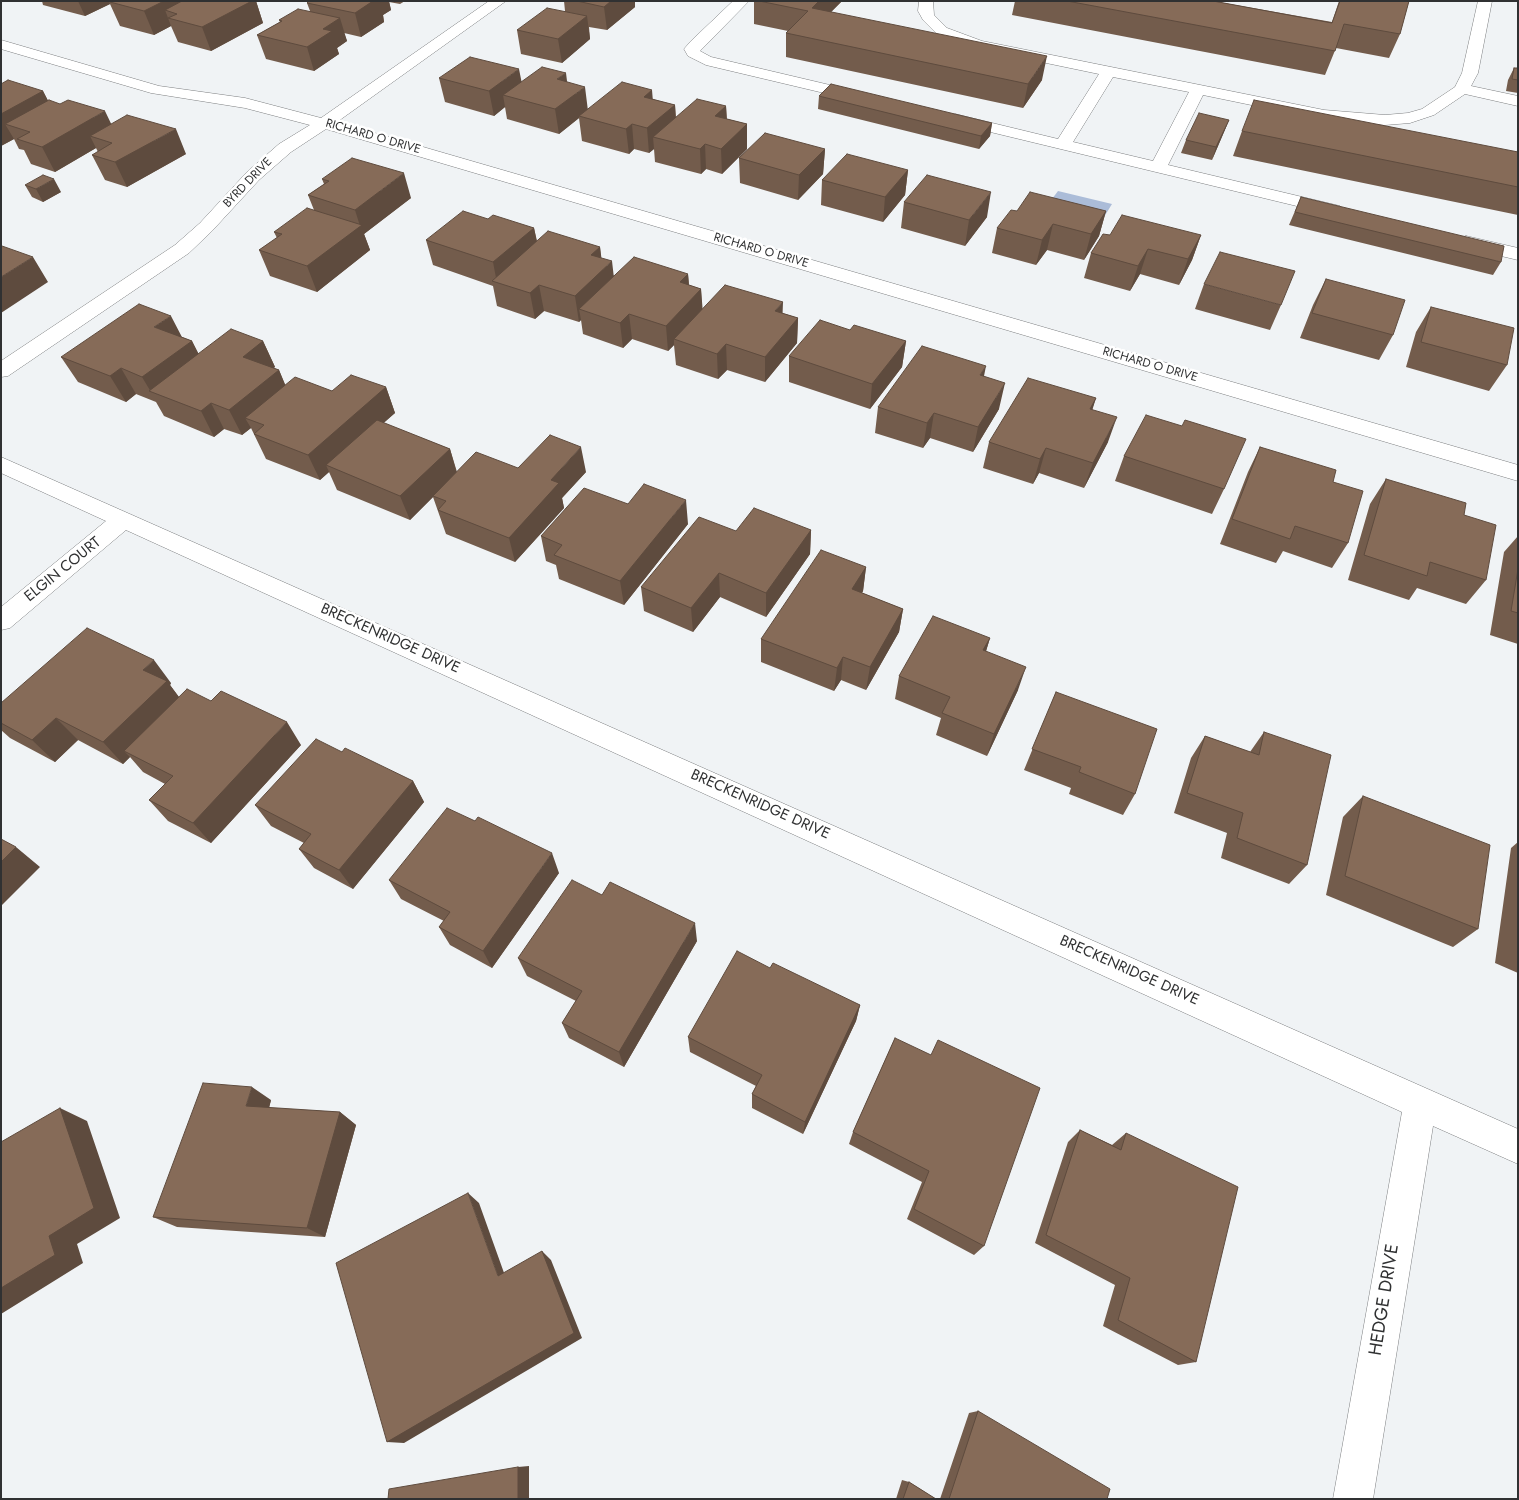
<!DOCTYPE html>
<style>
body{margin:0}
#map{position:relative;width:1519px;height:1500px;overflow:hidden;background:#f0f3f5;font-family:Jost,sans-serif}
canvas{display:block}
.frame{position:absolute;inset:0;border:2px solid #303132;pointer-events:none}
</style>
<div id="map">
<canvas width="1519" height="1500"></canvas>
<div class="frame"></div>
</div>
<script>
const ctx = document.querySelector('canvas').getContext('2d');
ctx.lineJoin = 'round';
function fill(path, color) { ctx.fillStyle = color; ctx.fill(path, 'evenodd'); }
const shape = rows => new Path2D(rows.map(r => 'M' + r).join(''));
function stroke(path, color, width, dash) { ctx.strokeStyle = color; ctx.lineWidth = width; ctx.lineCap = dash ? 'butt' : 'round'; ctx.setLineDash(dash || []); ctx.stroke(path); }
function label(font, color, halo, rows, align = 'center') {
  ctx.font = font + ' Jost,sans-serif'; ctx.lineWidth = 5; ctx.setLineDash([]); ctx.textBaseline = 'middle'; ctx.strokeStyle = halo; ctx.fillStyle = color; for (const [text, x, y, turn = 0] of rows) {
    ctx.save(); ctx.translate(x, y); ctx.rotate((+turn || 0) * Math.PI / 180); ctx.textAlign = isNaN(turn) ? turn : align; if (halo) ctx.strokeText(text, 0, 0); ctx.fillText(text, 0, 0); ctx.restore();
  }
}
const water = shape([
 [1058,191,1112,204,1104,217,1049,203]
]);
const service = shape([
 [733,1,749,1,700,51,711,57,868,94,870,97,868,100,862,102,706,65,688,56,684,49,691,41,733,1],
 [919,1,933,1,934,15,947,28,982,41,1324,110,1385,115,1408,113,1422,109,1455,87,1462,73,1478,1,1492,1,1478,73,1471,86,1518,96,1518,106,1465,94,1434,115,1410,123,1385,125,1324,120,1203,95,1168,165,1340,206,1343,210,1340,214,1334,215,949,122,947,119,955,114,1058,139,1099,74,979,49,951,41,937,34,923,20,918,11,919,1],
 [1113,77,1189,92,1153,161,1073,142,1113,77],
 [1466,236,1518,248,1518,260,1459,246,1457,242,1459,238,1466,236]
]);
const minor = shape([
 [489,1,506,1,337,122,1518,465,1518,481,326,129,291,152,259,180,212,231,189,253,8,376,1,377,1,361,175,245,200,223,247,172,279,144,310,125,245,108,151,93,1,49,1,40,159,86,245,98,321,118,489,1],
 [1,457,1518,1129,1518,1164,1433,1126,1373,1499,1333,1499,1402,1112,126,530,10,628,1,630,1,607,106,521,1,473,1,457]
]);
const wall = shape([
 [42,1,256,1,263,23,211,51,178,42,171,26,154,35,120,26,110,4,85,16,43,5],
 [309,1,405,1,400,4,389,2,391,10,383,15,384,22,361,37,344,33,347,41,337,48,339,54,314,71,266,59,257,35,280,22,279,20,310,11,307,3],
 [564,1,635,1,635,7,607,30,589,27,590,39,562,63,521,54,517,30,565,11],
 [754,1,842,1,831,12,1042,80,1023,108,786,57,786,33,788,31,754,24],
 [1015,1,1213,1,1332,22,1339,1,1409,1,1400,34,1389,58,1336,48,1325,75,1012,15],
 [1514,68,1518,68,1518,93,1506,91,1508,80],
 [439,78,522,82,567,82,587,109,652,90,652,99,675,105,676,117,726,106,727,119,747,124,747,149,722,174,706,169,701,174,655,162,654,149,649,153,634,149,629,154,582,141,579,118,559,134,507,119,505,107,494,116,445,102],
 [1,84,43,91,48,101,111,124,186,154,127,187,105,180,92,155,98,152,96,148,55,172,31,164,24,150,19,149,14,139,1,146],
 [819,96,992,123,990,136,979,149,818,109],
 [1229,120,1224,132,1212,160,1181,153,1186,140],
 [1242,131,1518,152,1518,215,1233,156],
 [825,149,823,174,798,200,740,183,739,158],
 [908,170,905,195,883,222,821,205,822,180],
 [322,179,411,198,364,234,370,250,317,292,270,276,259,250,277,238,274,232,314,210,308,195,324,184],
 [25,185,61,192,43,202,32,197],
 [1301,197,1501,262,1493,275,1289,225],
 [904,202,987,217,965,246,901,228],
 [1017,211,1106,211,1099,236,1084,260,1047,250,1036,265,992,253,997,228],
 [488,219,534,228,537,241,600,247,601,258,614,276,688,274,689,285,701,289,702,309,782,313,798,318,797,343,765,382,727,370,718,379,676,365,674,345,668,351,632,339,623,348,583,334,581,320,579,322,544,311,535,319,497,306,493,286,433,265,426,240],
 [1110,235,1201,235,1192,260,1179,285,1140,274,1130,291,1084,278,1091,253],
 [1326,279,1393,335,1379,360,1300,338,1313,305],
 [1204,284,1281,305,1270,330,1195,309],
 [1431,307,1507,365,1489,391,1406,367,1416,332],
 [850,330,906,341,902,367,870,409,789,382,789,356],
 [182,337,192,341,198,354,263,341,275,367,273,368,279,370,285,385,332,391,386,387,395,413,383,423,450,449,457,472,518,468,586,472,562,498,564,508,515,562,446,534,433,497,410,520,337,490,329,472,320,480,266,459,251,428,242,435,224,429,214,437,164,416,156,402,136,394,126,402,78,382,61,357],
 [984,376,999,409,973,452,930,438,923,448,875,433,878,407],
 [1096,398,1092,409,1108,442,1084,488,1039,473,1033,484,983,468,989,442],
 [1182,426,1224,489,1212,514,1115,481,1124,456],
 [1260,447,1333,482,1348,543,1332,568,1283,551,1276,563,1220,544,1248,472],
 [1386,479,1464,515,1486,580,1466,604,1417,588,1409,600,1348,580,1370,504],
 [628,504,688,524,624,605,559,579,556,565,546,561,541,536],
 [811,530,810,554,766,617,720,597,693,632,644,611,641,587,736,531],
 [1518,536,1518,644,1490,635,1504,552],
 [866,567,863,591,862,593,903,609,899,632,866,690,841,680,834,691,761,662,761,639],
 [990,638,986,651,1018,690,987,756,936,735,941,718,895,699,899,676],
 [171,683,170,685,179,697,301,745,211,843,168,821,149,800,165,784,143,772,130,757,123,764,78,740,55,762,10,738,1,730,1,703],
 [1056,692,1135,794,1123,815,1069,794,1071,788,1024,770],
 [1264,732,1307,865,1289,884,1221,858,1227,833,1174,813,1191,758,1205,736,1250,752],
 [342,752,413,781,424,802,353,889,314,868,299,849,304,843,271,826,255,805],
 [1363,796,1478,929,1453,947,1326,895,1343,817],
 [1518,842,1518,973,1495,963,1511,848],
 [559,873,492,968,450,945,439,927,444,921,401,899,389,880],
 [697,941,624,1067,569,1038,562,1023,576,1001,527,976,518,958],
 [770,968,860,1005,856,1021,803,1134,752,1108,752,1094,756,1086,690,1052,688,1037],
 [895,1038,984,1246,974,1255,907,1219,922,1182,849,1144,853,1132],
 [271,1100,269,1108,340,1112,356,1125,325,1237,177,1227,153,1217],
 [1080,1130,1112,1145,1126,1133,1196,1362,1178,1365,1103,1326,1115,1285,1035,1243,1068,1142],
 [978,1411,1107,1499,940,1499,969,1413],
 [902,1480,909,1482,936,1499,896,1499]
]);
const shadedWall = shape([
 [78,1,109,1,110,4,85,16],
 [164,1,201,1,177,14,165,10,171,26,154,35,144,11],
 [252,1,256,1,263,23,211,51,202,27],
 [371,1,389,1,391,10,383,15,384,22,361,37,355,13],
 [611,1,635,1,635,7,607,30,604,7],
 [819,1,842,1,811,32,812,8],
 [587,16,590,39,562,63,558,39],
 [340,18,347,41,337,48,339,54,314,71,307,47,323,29],
 [1047,56,1042,80,1023,108,1028,84],
 [519,69,524,94,503,95,505,107,494,116,489,91],
 [566,73,569,97,557,79],
 [585,87,588,111,579,116,579,118,559,134,555,109],
 [652,90,654,114,644,97],
 [43,91,56,116,5,124,14,139,1,146,1,114],
 [675,105,676,129,653,137,654,149,649,153,647,128],
 [726,106,727,131,715,116],
 [105,111,117,136,90,136,96,148,55,172,42,147],
 [1229,120,1224,132,1212,160,1216,147],
 [992,123,990,136,979,149,981,136],
 [632,124,634,149,629,154,626,129],
 [747,124,747,149,722,174,721,149],
 [176,129,186,154,127,187,115,162],
 [705,144,706,169,701,174,700,149],
 [825,149,823,174,798,200,799,175],
 [908,170,905,195,883,222,885,197],
 [404,173,411,198,364,234,370,250,317,292,307,266,360,226,355,210],
 [54,179,61,192,43,202,36,189],
 [991,192,987,217,965,246,969,220],
 [1106,211,1099,236,1084,260,1091,234],
 [1053,224,1047,250,1036,265,1042,240],
 [534,228,539,253,497,283,493,262],
 [1201,235,1192,260,1179,285,1188,259],
 [600,247,603,270,612,261,615,287,579,309,581,320,579,322,575,296,591,255],
 [1148,249,1140,274,1130,291,1138,266],
 [33,257,48,282,1,313,1,277],
 [688,274,690,299,680,282],
 [539,285,544,311,535,319,530,293],
 [701,289,703,314,674,339,674,345,668,351,666,326],
 [783,302,782,328,775,311],
 [629,314,632,339,623,348,620,323],
 [171,316,184,341,154,327],
 [798,318,797,343,765,382,765,357],
 [192,341,205,366,151,392,142,377],
 [263,341,275,367,255,382,243,357],
 [906,341,902,367,870,409,872,384],
 [726,344,727,370,718,379,717,354],
 [986,366,981,391,980,375],
 [121,368,136,394,126,402,110,376],
 [279,370,290,396,245,418,251,428,242,435,229,410],
 [1005,383,999,409,973,452,978,427],
 [386,387,395,413,333,468,326,465,329,472,320,480,308,455],
 [1096,398,1088,424,1090,409],
 [211,403,224,429,214,437,201,411],
 [934,413,930,438,923,448,927,423],
 [1117,417,1108,442,1084,488,1093,463],
 [581,447,586,472,562,498,564,508,515,562,509,538,551,480],
 [1046,448,1039,473,1033,484,1040,459],
 [450,449,457,474,433,496,433,497,410,520,400,496],
 [686,500,688,524,624,605,620,581],
 [811,530,810,554,766,617,766,593],
 [866,567,863,591,850,613,852,589],
 [719,573,720,597,693,632,691,608],
 [903,609,899,632,866,690,870,667],
 [990,638,983,661,983,650],
 [843,657,841,680,834,691,837,668],
 [154,660,171,683,170,685,184,704,124,751,130,757,123,764,103,742,143,670],
 [1026,667,1018,690,987,756,994,734],
 [56,718,78,740,55,762,32,740],
 [287,722,301,745,211,843,193,823],
 [413,781,424,802,353,889,339,870],
 [16,847,40,867,1,906,1,862],
 [552,853,559,873,492,968,483,951],
 [695,923,697,941,624,1067,619,1052],
 [860,1005,856,1021,803,1134,805,1122],
 [252,1087,271,1100,266,1119,246,1106],
 [60,1108,87,1121,120,1218,77,1244,83,1263,1,1314,1,1288,49,1236],
 [340,1112,356,1125,325,1237,307,1228],
 [468,1193,479,1203,508,1284,498,1276],
 [542,1251,551,1260,582,1338,404,1443,387,1442],
 [529,1466,529,1499,518,1499,518,1467]
]);
const building = shape([
 [112,1,164,1,144,11,110,2,112,1],
 [182,1,252,1,202,27,168,18,177,14,165,10,182,1],
 [309,1,373,1,355,13,307,3,309,1],
 [577,1,611,1,604,7,577,1],
 [759,1,819,1,812,8,1047,56,1028,84,786,33,808,11,759,1],
 [1067,1,1213,1,1332,23,1340,1,1409,1,1400,34,1344,24,1335,51,1067,1],
 [547,8,587,16,558,39,517,30,547,8],
 [298,9,340,18,323,29,332,31,307,47,257,35,282,21,279,20,298,9],
 [470,57,519,69,489,91,439,78,470,57],
 [542,67,566,73,557,79,585,87,555,109,503,95,542,67],
 [1514,68,1518,68,1518,80,1512,79,1514,68],
 [8,80,43,91,1,114,1,84,8,80],
 [622,82,652,90,644,97,675,105,647,128,632,124,626,129,579,116,622,82],
 [831,84,992,123,981,136,819,96,831,84],
 [697,99,726,106,715,116,747,124,721,149,705,144,700,149,653,137,697,99],
 [49,100,60,104,68,100,105,111,42,147,17,139,30,132,5,124,49,100],
 [1254,100,1518,152,1518,187,1242,131,1254,100],
 [1199,113,1229,120,1216,147,1186,140,1199,113],
 [127,115,176,129,115,162,92,155,112,143,90,136,127,115],
 [765,133,825,149,799,175,739,158,765,133],
 [847,154,908,170,885,197,822,180,847,154],
 [352,158,404,173,355,210,308,195,329,181,322,179,352,158],
 [43,175,54,179,36,189,25,185,43,175],
 [927,175,991,192,969,220,904,202,927,175],
 [1030,192,1106,211,1091,234,1053,224,1042,240,997,228,1011,210,1017,211,1030,192],
 [1301,197,1504,246,1501,262,1295,212,1301,197],
 [307,208,362,225,307,266,259,250,282,234,274,232,307,208],
 [463,211,488,219,493,215,534,228,493,262,426,240,463,211],
 [1122,215,1201,235,1188,259,1148,249,1138,266,1091,253,1103,234,1110,235,1122,215],
 [548,231,600,247,591,255,612,261,575,296,539,285,530,293,492,281,548,231],
 [1,246,2,246,33,257,1,277,1,246],
 [1220,252,1295,271,1281,305,1204,284,1220,252],
 [634,257,688,274,680,282,701,289,666,326,629,314,620,323,579,309,634,257],
 [1326,279,1405,300,1393,335,1312,313,1326,279],
 [725,285,783,302,775,311,798,318,765,357,726,344,717,354,674,339,725,285],
 [139,304,171,316,154,327,192,341,142,377,121,368,110,376,61,357,139,304],
 [1431,307,1514,328,1507,365,1421,342,1431,307],
 [820,320,850,330,854,325,906,341,872,384,789,356,820,320],
 [231,329,263,341,243,357,279,370,229,410,211,403,201,411,149,391,231,329],
 [922,346,986,366,980,375,1005,383,978,427,934,413,927,423,878,407,922,346],
 [351,375,386,387,308,455,254,434,264,425,245,418,295,377,332,391,351,375],
 [1028,378,1096,398,1090,409,1117,417,1093,463,1046,448,1040,459,989,442,1028,378],
 [1146,415,1182,426,1185,420,1246,439,1224,489,1124,456,1146,415],
 [377,420,450,449,400,496,326,465,377,420],
 [550,435,581,447,551,480,559,483,509,538,438,510,446,501,433,496,476,452,518,468,550,435],
 [1260,447,1336,470,1333,482,1363,491,1348,543,1295,526,1290,539,1232,519,1260,447],
 [1386,479,1466,503,1464,515,1496,525,1486,580,1430,562,1427,576,1364,555,1386,479],
 [644,484,686,500,620,581,554,555,562,545,541,536,584,488,628,504,644,484],
 [754,508,811,530,766,593,719,573,691,608,641,587,699,517,736,531,754,508],
 [821,550,866,567,852,589,903,609,870,667,843,657,837,668,761,639,821,550],
 [1518,569,1518,613,1511,611,1518,569],
 [933,616,990,638,983,650,1026,667,994,734,942,713,950,697,899,676,933,616],
 [87,628,154,660,143,670,167,681,103,742,56,718,32,740,1,723,1,703,87,628],
 [187,689,211,701,221,691,287,722,193,823,149,800,173,776,124,751,187,689],
 [1056,692,1157,729,1135,794,1079,772,1081,767,1032,749,1056,692],
 [1264,732,1331,755,1307,865,1237,838,1243,813,1187,793,1205,736,1259,755,1264,732],
 [316,739,342,752,345,748,413,781,339,870,299,849,311,834,255,805,316,739],
 [1363,796,1490,845,1478,929,1345,876,1363,796],
 [447,808,475,821,478,817,552,853,483,951,439,927,450,912,389,880,447,808],
 [1,839,16,847,1,862,1,839],
 [572,880,602,895,610,882,695,923,619,1052,562,1023,582,991,518,958,572,880],
 [737,951,770,968,773,963,860,1005,805,1122,752,1094,762,1075,688,1037,737,951],
 [895,1038,931,1055,938,1040,1040,1088,984,1246,914,1209,929,1171,853,1132,895,1038],
 [203,1083,252,1087,246,1106,340,1112,307,1228,153,1217,203,1083],
 [60,1108,94,1208,49,1236,55,1255,1,1288,1,1142,60,1108],
 [1080,1130,1121,1150,1126,1133,1238,1187,1196,1362,1118,1320,1130,1278,1046,1235,1080,1130],
 [468,1193,498,1276,542,1251,574,1333,387,1442,336,1263,468,1193],
 [978,1411,1110,1489,1107,1499,949,1499,978,1411],
 [518,1467,518,1499,388,1499,389,1489,518,1467],
 [909,1482,936,1499,903,1499,909,1482]
]);
const farStreetnames = [
 ["RICHARD O DRIVE",373,137,16],
 ["BYRD DRIVE",248,183,-46],
 ["RICHARD O DRIVE",761,251,16],
 ["RICHARD O DRIVE",1150,365,16]
];
const streetNames = [
 ["ELGIN COURT",63,570,-39],
 ["BRECKENRIDGE DRIVE",390,639,24],
 ["BRECKENRIDGE DRIVE",760,805,24],
 ["BRECKENRIDGE DRIVE",1129,971,24]
];
const nearStreetnames = [
 ["HEDGE DRIVE",1385,1300,-81]
];
fill(water, '#abbcd8');
stroke(service, '#7d7f81', 1);
stroke(minor, '#7d7f81', 1);
fill(service, '#fff');
fill(minor, '#fff');
fill(wall, '#735c4c');
fill(shadedWall, '#5e4b3e');
fill(building, '#866b58');
stroke(building, '#5e4b3e', 1);
label('12px', '#303132', '#fff', farStreetnames);
label('15px', '#303132', '#fff', streetNames);
label('18px', '#303132', '#fff', nearStreetnames);
</script>
